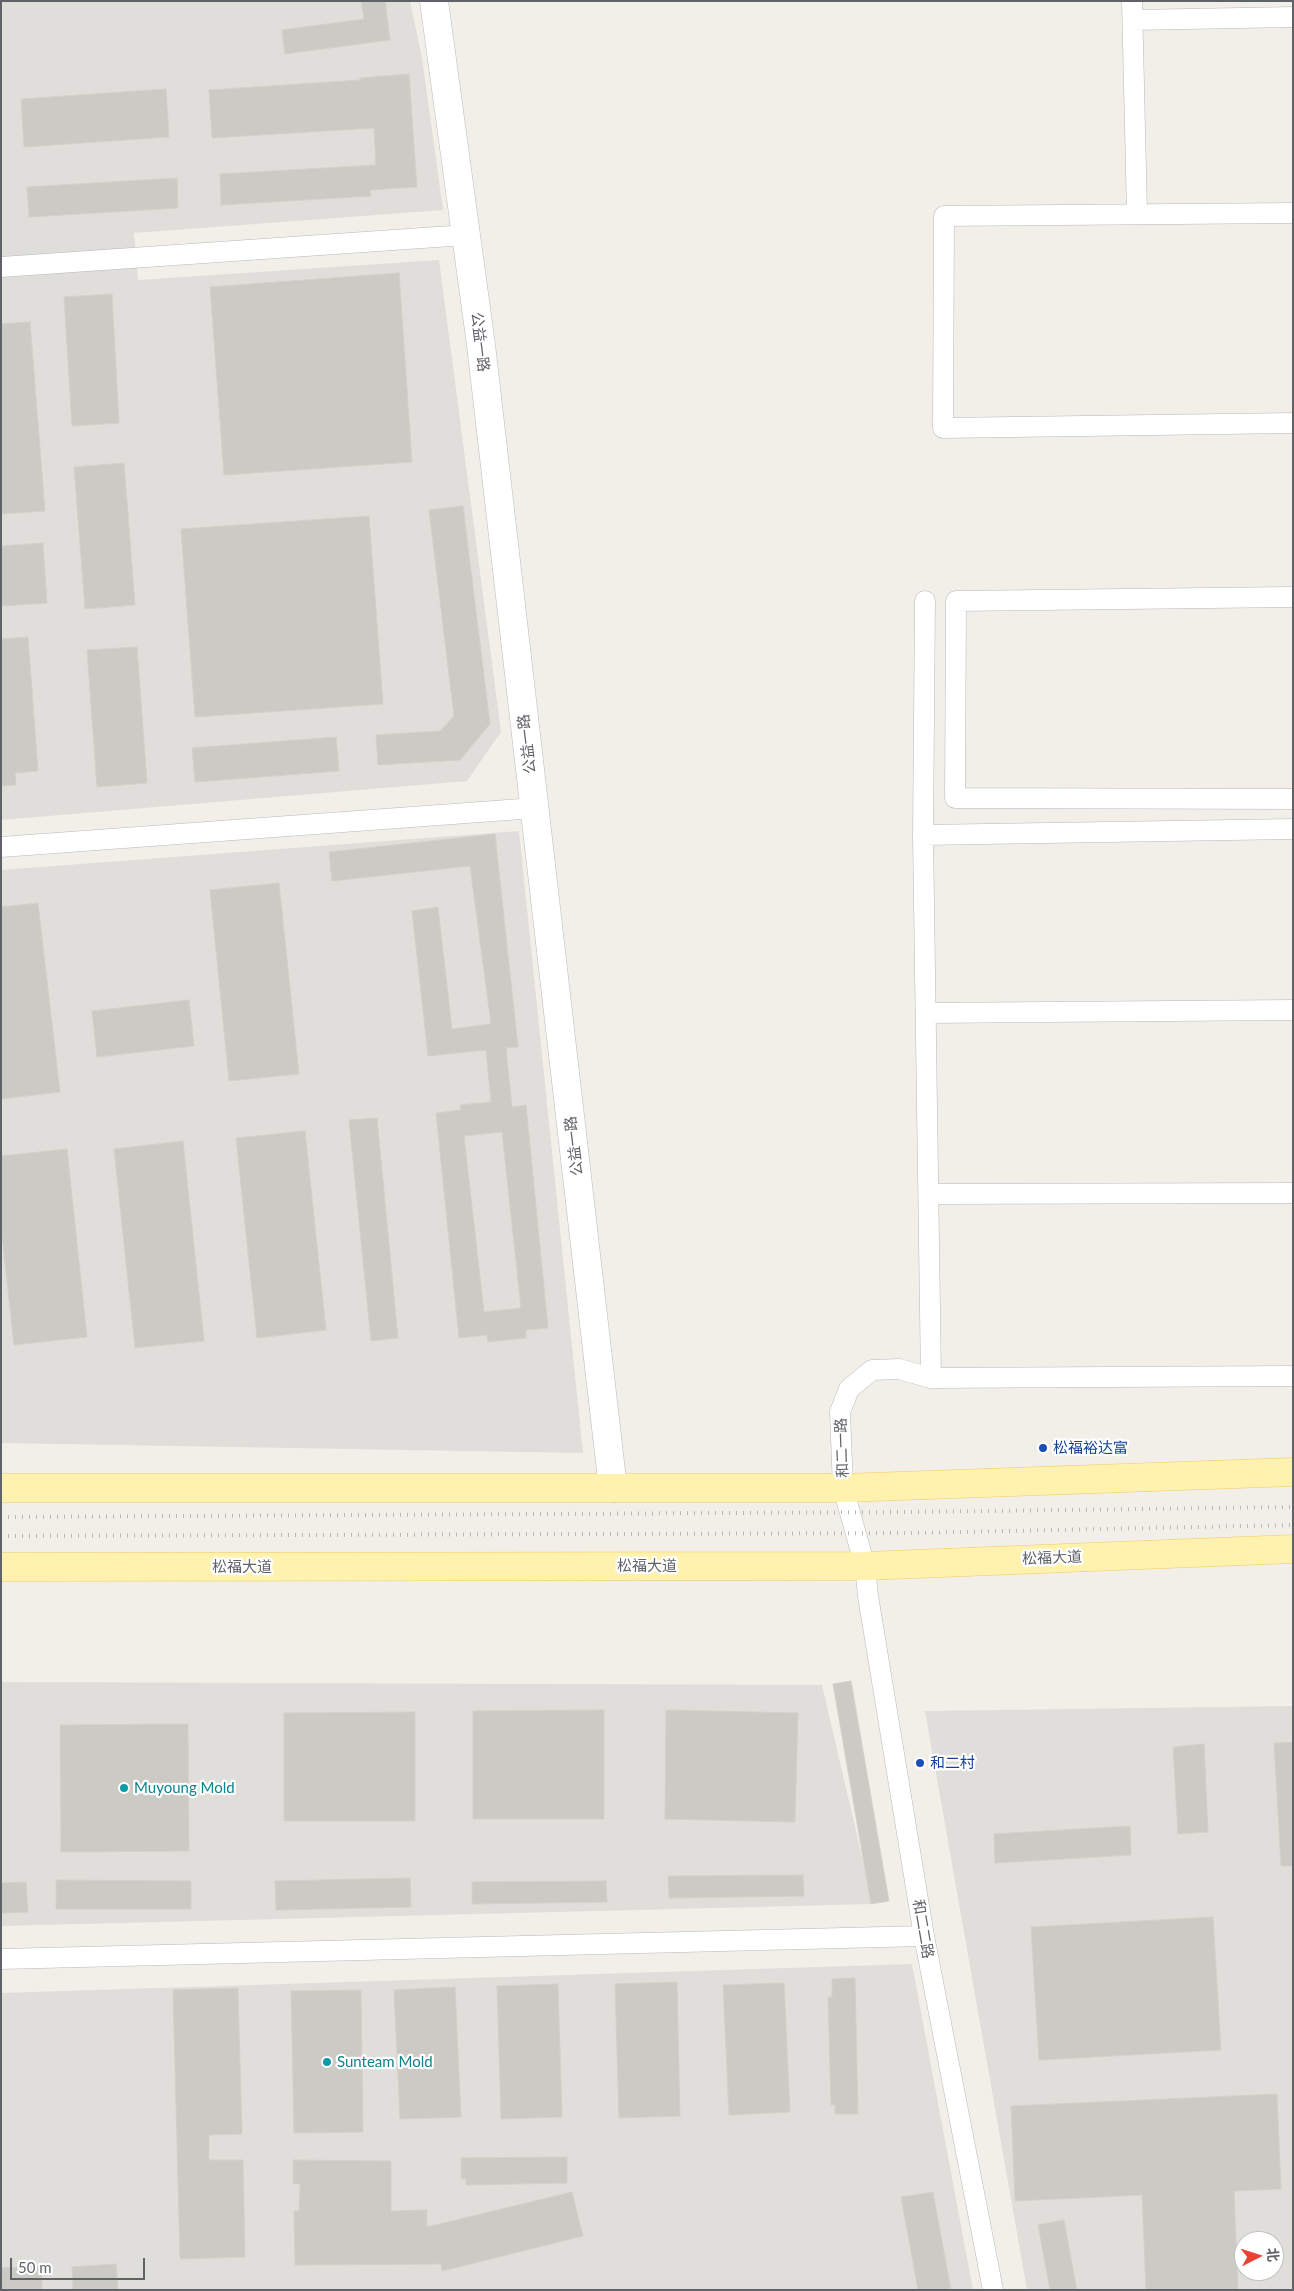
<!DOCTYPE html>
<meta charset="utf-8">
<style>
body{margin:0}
#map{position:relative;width:1294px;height:2291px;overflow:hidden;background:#f1efe8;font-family:Lato,"Noto Sans SC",sans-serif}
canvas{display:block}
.frame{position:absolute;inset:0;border:2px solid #5f6368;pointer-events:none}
.north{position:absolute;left:1234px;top:2231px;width:50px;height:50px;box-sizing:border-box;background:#fff;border:1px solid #bfc1c3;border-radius:50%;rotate:85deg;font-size:14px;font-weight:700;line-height:20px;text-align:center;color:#5f6368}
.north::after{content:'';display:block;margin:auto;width:18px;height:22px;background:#ea4335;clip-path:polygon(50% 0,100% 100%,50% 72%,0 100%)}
.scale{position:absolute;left:10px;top:2258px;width:135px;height:22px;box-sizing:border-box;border:2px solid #5f6368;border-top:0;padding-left:6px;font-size:15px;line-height:18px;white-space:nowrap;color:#5f6368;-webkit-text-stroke:4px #fff;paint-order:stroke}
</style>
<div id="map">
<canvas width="1294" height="2291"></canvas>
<div class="frame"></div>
<div class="north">北</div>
<div class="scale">50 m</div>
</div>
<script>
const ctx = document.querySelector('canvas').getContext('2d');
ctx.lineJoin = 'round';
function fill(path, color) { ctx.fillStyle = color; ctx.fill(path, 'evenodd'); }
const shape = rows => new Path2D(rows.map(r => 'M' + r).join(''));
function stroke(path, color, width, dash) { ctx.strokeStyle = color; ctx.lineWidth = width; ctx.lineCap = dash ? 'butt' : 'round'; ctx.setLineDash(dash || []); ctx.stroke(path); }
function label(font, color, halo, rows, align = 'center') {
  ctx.font = font + ' Lato,"Noto Sans SC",sans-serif'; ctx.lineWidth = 4.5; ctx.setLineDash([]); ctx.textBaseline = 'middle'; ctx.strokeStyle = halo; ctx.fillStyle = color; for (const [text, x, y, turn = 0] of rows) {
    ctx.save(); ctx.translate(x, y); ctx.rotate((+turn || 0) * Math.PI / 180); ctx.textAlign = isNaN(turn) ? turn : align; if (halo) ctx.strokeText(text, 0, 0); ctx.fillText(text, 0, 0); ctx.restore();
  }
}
const industrial = shape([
 [1,1,410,1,422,58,443,210,134,233,138,280,439,260,501,732,467,781,1,820],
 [519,831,583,1453,1,1443,1,870],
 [1,1682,822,1685,873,1904,1,1926],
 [1293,1706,1293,2290,1027,2290,925,1711],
 [1244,2241,1274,2241,1274,2271,1244,2271],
 [912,1964,973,2290,1,2290,1,1993]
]);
const building = shape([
 [361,1,385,1,390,40,285,54,282,30,364,19,361,1],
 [409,74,417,187,370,190,371,196,221,205,220,174,376,165,374,128,212,138,209,90,360,80,360,78,409,74],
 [166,89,169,137,24,147,21,99,166,89],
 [177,178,178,208,29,217,27,187,177,178],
 [399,273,412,462,224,475,210,287,399,273],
 [112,294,119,423,72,426,64,297,112,294],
 [30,322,45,511,1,514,1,324,30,322],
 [124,463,135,605,85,609,74,467,124,463],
 [463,506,490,724,460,760,378,765,376,735,440,731,454,716,429,510,463,506],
 [369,516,383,704,195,717,181,529,369,516],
 [43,543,47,603,1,606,1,546,43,543],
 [28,637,38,771,15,773,16,785,1,786,1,639,28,637],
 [137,647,147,783,97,787,87,650,137,647],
 [336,737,339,771,195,782,192,748,336,737],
 [495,834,518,1047,506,1048,512,1107,526,1105,548,1328,526,1330,526,1338,488,1342,487,1335,459,1338,436,1113,461,1110,460,1105,491,1102,486,1050,428,1056,412,911,438,907,452,1029,491,1024,470,866,332,881,329,852,495,834],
 [502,1132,521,1308,484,1312,464,1136,502,1132],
 [279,883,299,1074,229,1081,210,890,279,883],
 [38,903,60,1092,1,1099,1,907,38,903],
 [189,1000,194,1046,97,1057,92,1011,189,1000],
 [377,1118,398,1338,371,1341,349,1120,377,1118],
 [305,1131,326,1330,257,1338,236,1138,305,1131],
 [183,1141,204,1341,135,1348,114,1149,183,1141],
 [67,1149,87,1337,14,1345,1,1226,1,1156,67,1149],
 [851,1681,889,1901,871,1904,833,1684,851,1681],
 [604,1710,604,1819,473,1819,473,1711,604,1710],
 [666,1710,798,1713,795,1822,665,1819,666,1710],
 [415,1712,415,1821,284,1821,284,1713,415,1712],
 [188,1724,189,1851,61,1852,60,1725,188,1724],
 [1293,1742,1293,1866,1281,1866,1274,1743,1293,1742],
 [1204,1744,1208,1832,1178,1834,1173,1747,1204,1744],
 [1130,1826,1131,1855,995,1863,994,1834,1130,1826],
 [803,1875,804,1896,669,1898,668,1876,803,1875],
 [410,1878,411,1907,276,1910,275,1881,410,1878],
 [56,1880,191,1881,191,1909,56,1909,56,1880],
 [606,1881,607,1902,472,1904,472,1882,606,1881],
 [26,1882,28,1912,1,1913,1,1883,26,1882],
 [1213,1917,1221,2050,1039,2060,1031,1927,1213,1917],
 [855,1978,858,2114,835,2114,835,2105,831,2105,828,1997,832,1997,832,1979,855,1978],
 [677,1982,680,2116,619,2118,615,1984,677,1982],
 [784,1983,790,2112,729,2115,723,1985,784,1983],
 [558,1984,562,2117,501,2119,497,1986,558,1984],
 [455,1987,461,2117,400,2119,394,1990,455,1987],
 [238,1988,242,2134,209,2135,209,2160,243,2160,245,2257,180,2259,173,1990,238,1988],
 [361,1990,363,2132,294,2133,291,1991,361,1990],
 [1277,2094,1281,2189,1234,2191,1238,2290,1146,2290,1142,2195,1015,2201,1011,2106,1277,2094],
 [567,2157,567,2183,466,2185,466,2179,461,2179,461,2158,567,2157],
 [293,2160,391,2161,391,2211,427,2210,427,2227,572,2192,583,2236,442,2271,441,2264,295,2265,294,2211,299,2211,300,2184,293,2184,293,2160],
 [933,2192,951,2290,918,2290,901,2197,933,2192],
 [1064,2220,1077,2290,1050,2290,1038,2225,1064,2220],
 [116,2264,118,2290,73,2290,72,2267,116,2264],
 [41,2266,42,2290,1,2290,1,2268,41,2266]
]);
const street = shape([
 [1132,1,1137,214],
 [1133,20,1293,17],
 [1293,213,944,216,943,428,1293,423],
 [1,267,466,235],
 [1293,597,956,601,955,798,1293,799],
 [925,601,923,835,931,1378],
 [923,835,1293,829],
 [1,847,535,808],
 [926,1013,1293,1010],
 [929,1194,1293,1193],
 [1,1959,924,1936],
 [993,2290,924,1936,868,1596,865,1566,843,1488,840,1412,849,1389,872,1370,899,1369,931,1378,1293,1376]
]);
const secondary = shape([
 [434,1,481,345,613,1488]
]);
const primary = shape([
 [1,1488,843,1488,1293,1472],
 [1,1567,865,1566,1293,1549]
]);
const rail = shape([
 [1,1517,909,1512,1293,1507],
 [1,1536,911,1533,1293,1525]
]);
const markers = [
 [1043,1448,5,"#1a4fb4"],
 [920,1763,5,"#1a4fb4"],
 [124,1788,5,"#0f9aa8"],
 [327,2062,5,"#0f9aa8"]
];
const streetNames = [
 ["公益一路",480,342,83],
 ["公益一路",527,744,-97],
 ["公益一路",574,1146,-97],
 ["和二一路",842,1448,-92],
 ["松福大道",1052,1558,-2],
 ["松福大道",647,1566],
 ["松福大道",242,1567],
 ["和二二路",923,1929,80]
];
const transitNames = [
 ["松福裕达富",1053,1448],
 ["和二村",930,1763]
];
const cultureNames = [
 ["Muyoung Mold",134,1788],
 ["Sunteam Mold",337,2062]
];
fill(industrial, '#e0deda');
fill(building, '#cccac5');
stroke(building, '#d6d1c6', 1);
stroke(street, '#b5b8bc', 21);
stroke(secondary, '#b6babf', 29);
stroke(primary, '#f2c960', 29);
stroke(street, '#fff', 20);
stroke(secondary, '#fff', 28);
stroke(primary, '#fff2af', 28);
stroke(rail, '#b6b7b8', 4, [1, 6]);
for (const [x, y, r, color] of markers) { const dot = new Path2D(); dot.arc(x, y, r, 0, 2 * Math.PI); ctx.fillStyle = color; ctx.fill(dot); stroke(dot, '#fff', 2); }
label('15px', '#5f6368', '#fff', streetNames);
label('15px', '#164399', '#fff', transitNames, 'left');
label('15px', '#0d838f', '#fff', cultureNames, 'left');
</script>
